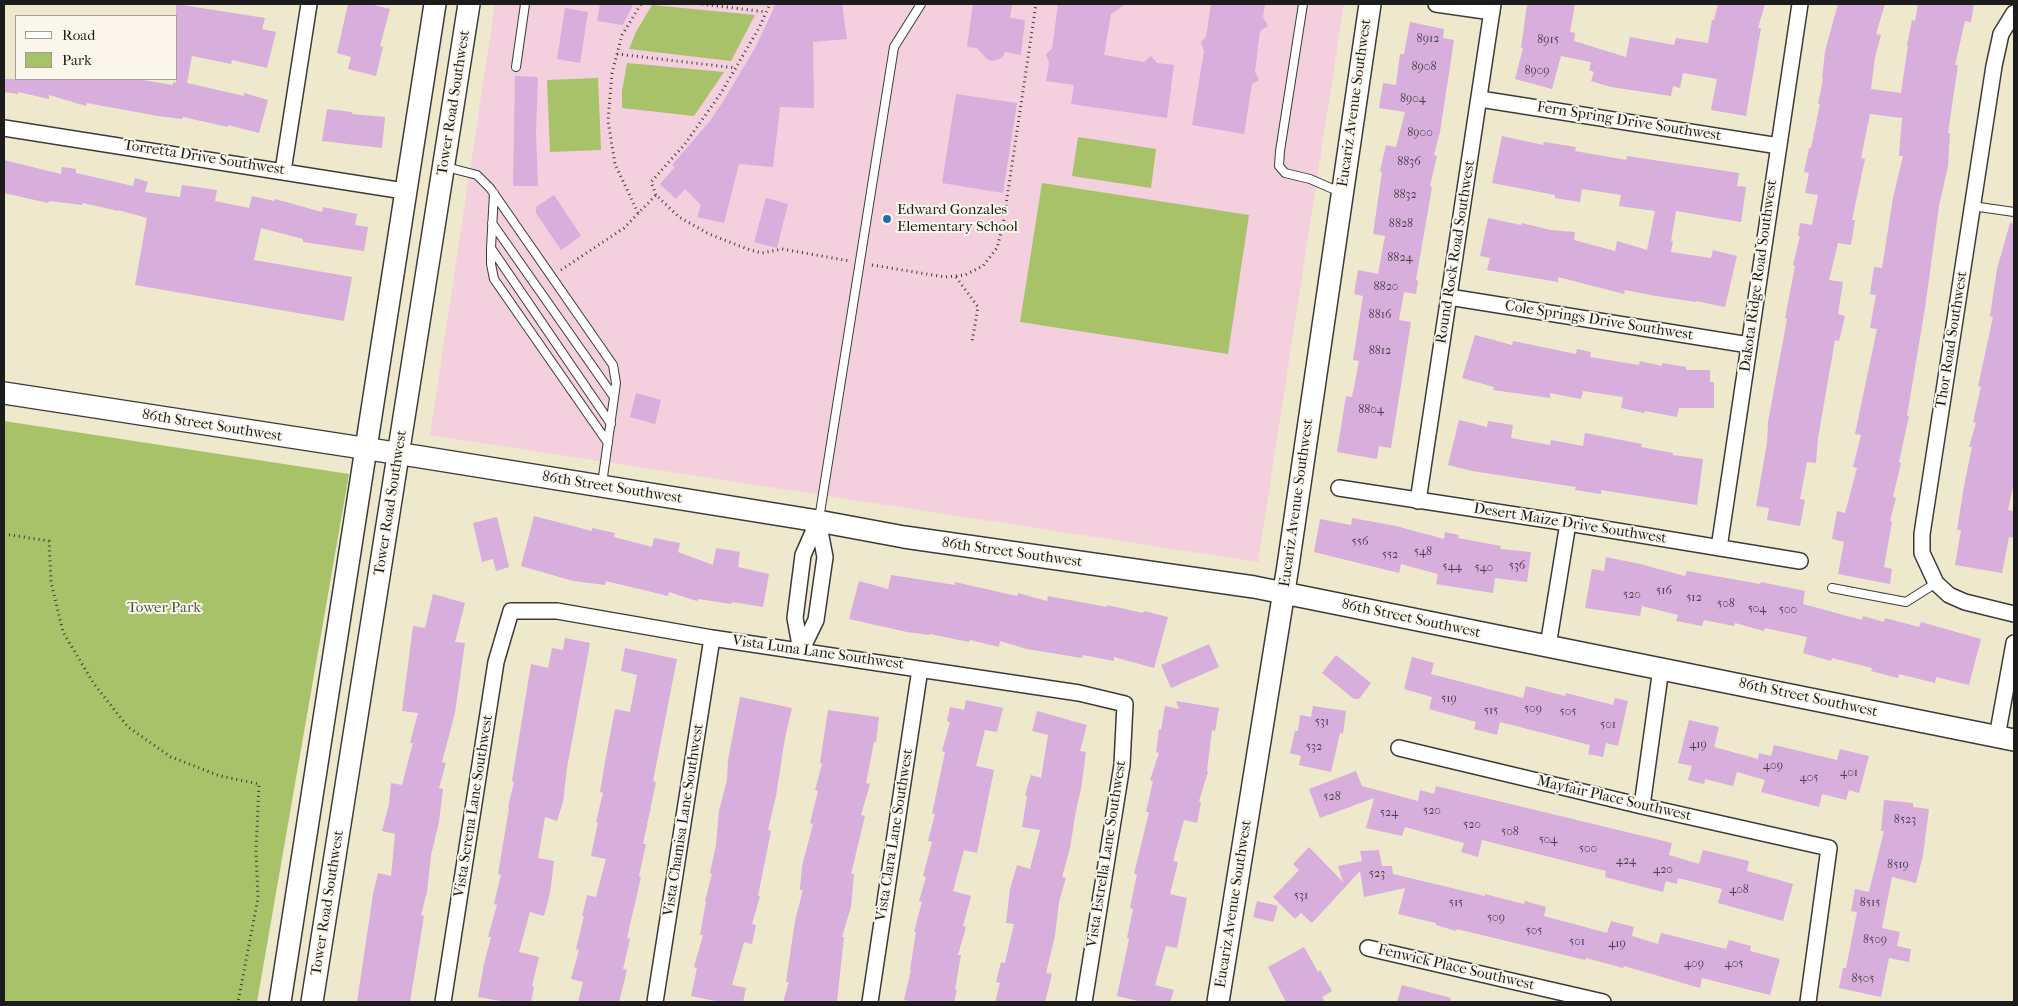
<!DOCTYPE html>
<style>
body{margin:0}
#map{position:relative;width:2018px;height:1006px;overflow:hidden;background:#eee8cd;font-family:"IM FELL French Canon",serif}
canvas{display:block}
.frame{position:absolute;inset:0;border:5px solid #1c1c1c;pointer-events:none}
.legend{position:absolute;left:15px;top:15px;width:162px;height:65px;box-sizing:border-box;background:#fbf7ec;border:1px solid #a29f99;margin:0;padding:6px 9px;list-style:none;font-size:15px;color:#1c1c1c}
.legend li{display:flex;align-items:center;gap:10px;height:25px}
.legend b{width:25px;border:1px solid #a29f99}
</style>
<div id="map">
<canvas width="2018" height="1006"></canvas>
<div class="frame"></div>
<ul class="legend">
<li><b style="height:6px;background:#fff"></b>Road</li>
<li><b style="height:14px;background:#a7c269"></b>Park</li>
</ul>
</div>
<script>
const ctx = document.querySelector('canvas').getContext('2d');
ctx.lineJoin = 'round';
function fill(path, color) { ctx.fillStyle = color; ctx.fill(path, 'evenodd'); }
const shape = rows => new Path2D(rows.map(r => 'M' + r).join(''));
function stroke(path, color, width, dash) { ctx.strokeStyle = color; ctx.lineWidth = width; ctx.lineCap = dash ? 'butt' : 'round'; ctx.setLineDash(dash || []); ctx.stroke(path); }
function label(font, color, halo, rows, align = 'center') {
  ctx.font = font + ' "IM FELL French Canon",serif'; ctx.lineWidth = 4; ctx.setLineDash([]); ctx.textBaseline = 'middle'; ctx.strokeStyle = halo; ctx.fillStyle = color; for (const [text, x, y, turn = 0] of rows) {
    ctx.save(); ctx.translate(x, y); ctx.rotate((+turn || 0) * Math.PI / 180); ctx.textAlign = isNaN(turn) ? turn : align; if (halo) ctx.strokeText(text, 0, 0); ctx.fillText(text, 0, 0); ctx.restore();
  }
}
const built = shape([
 [495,4,1344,4,1258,562,430,435]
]);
const green = shape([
 [652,5,755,15,731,61,629,49,636,32],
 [627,63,724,72,694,116,622,108,622,91],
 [598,78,601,150,550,152,547,80],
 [1078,137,1156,149,1151,188,1072,176],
 [1042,183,1249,215,1228,354,1020,322],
 [4,421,349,474,257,1002,4,1002]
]);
const building = shape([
 [176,4,265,18,262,29,276,32,267,68,232,60,231,64,192,56,187,83,244,96,244,93,268,100,259,133,228,125,228,127,183,117,182,119,158,116,87,103,86,106,49,95,49,99,18,92,18,94,4,92,4,79,137,79,173,85,173,82,176,83],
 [348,4,370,4,390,9,380,46,383,47,376,76,348,69,351,57,337,53],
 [600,4,633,4,623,25,597,21],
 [776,4,842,4,847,39,813,42,814,108,780,107,773,167,739,164,724,223,697,217,701,205,685,189,676,199,660,184,675,167,672,165,710,121,724,100,755,48],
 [973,4,1012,4,1010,18,1025,20,1021,55,1005,52,1002,58,992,61,987,59,977,48,967,47],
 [1058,4,1126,4,1111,14,1104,55,1144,62,1151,56,1157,63,1174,65,1167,118,1071,104,1074,85,1046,81,1049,63,1046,54,1052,49],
 [1211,4,1265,4,1263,17,1268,26,1260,31,1255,72,1259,80,1252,84,1244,134,1192,125,1204,51,1201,42,1206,37],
 [1527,4,1575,4,1570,32,1575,33,1574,41,1626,57,1630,37,1674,45,1676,38,1708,43,1712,20,1714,20,1718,4,1765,4,1758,28,1761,28,1746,116,1711,110,1717,79,1683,73,1680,88,1673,86,1671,96,1611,87,1591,81,1594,72,1589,70,1591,62,1561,56,1552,89,1515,79,1523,48,1521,48],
 [1838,4,1885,4,1876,34,1881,35,1875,57,1871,89,1901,93,1908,45,1907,45,1912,20,1915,21,1918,4,1974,4,1971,22,1965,21,1955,65,1958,65,1948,133,1950,133,1948,166,1939,206,1925,308,1907,416,1909,416,1899,462,1901,463,1893,497,1896,498,1890,521,1892,522,1884,567,1892,569,1890,584,1838,574,1844,542,1832,539,1837,511,1845,513,1857,468,1853,467,1861,435,1855,434,1877,329,1870,328,1876,295,1870,294,1874,267,1882,268,1893,198,1903,156,1899,156,1902,118,1870,114,1861,158,1865,159,1852,220,1855,220,1851,245,1838,243,1829,280,1843,282,1838,314,1845,316,1839,341,1835,340,1818,438,1816,463,1807,462,1800,499,1805,500,1800,526,1767,520,1769,508,1756,506,1767,443,1768,422,1787,319,1785,318,1795,266,1793,265,1800,236,1798,236,1800,223,1812,225,1818,195,1805,193,1809,173,1804,172,1809,148,1811,148,1820,104,1818,104,1823,79,1822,79,1825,51],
 [565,8,588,12,580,63,557,59],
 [1410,22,1444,29,1443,38,1454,40,1440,132,1434,155,1437,156,1430,186,1432,187,1416,280,1418,281,1416,294,1404,292,1399,320,1411,322,1391,448,1379,446,1377,459,1337,452,1346,396,1352,397,1359,361,1353,360,1363,296,1354,294,1358,270,1378,274,1385,236,1373,234,1382,172,1380,171,1386,145,1396,147,1405,112,1379,108,1383,83,1396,85,1400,54,1404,54],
 [515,76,538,77,536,134,538,186,513,186],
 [956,94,1017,103,1003,193,942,183],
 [327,109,352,112,352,114,385,117,382,148,322,141],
 [1502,136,1543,145,1544,142,1576,147,1575,151,1626,160,1627,156,1739,173,1737,186,1746,187,1741,222,1676,211,1671,241,1673,241,1671,252,1711,258,1713,250,1737,256,1725,307,1696,301,1696,302,1656,296,1625,290,1624,294,1558,277,1558,282,1487,270,1490,258,1480,256,1488,218,1521,225,1522,223,1550,230,1575,232,1574,240,1615,251,1617,241,1647,250,1655,211,1619,206,1621,195,1582,189,1580,202,1555,198,1555,195,1492,183],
 [4,160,61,174,62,167,76,169,76,173,133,186,135,178,148,182,145,192,180,197,182,185,217,190,215,201,249,208,252,196,274,201,275,199,322,212,323,207,357,214,355,225,368,227,364,251,303,242,303,239,261,228,254,260,352,277,344,321,135,285,147,218,118,210,118,211,83,203,82,205,49,201,48,203,4,193],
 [554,195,581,236,561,250,536,213,536,207],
 [766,198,788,204,777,248,754,242],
 [2010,223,2014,224,2014,482,2008,510,2014,511,2014,538,2009,537,2002,573,1955,565,1961,530,1957,530,1964,486,1972,447,1969,447,1976,423,1973,422,1981,387,1978,386,1993,317,1990,316,1997,269],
 [1475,335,1512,345,1513,341,1576,354,1577,349,1591,352,1590,357,1639,365,1640,361,1662,366,1662,363,1686,367,1686,370,1710,370,1710,382,1714,382,1714,408,1679,408,1677,417,1645,411,1644,413,1621,408,1623,397,1583,391,1581,399,1550,393,1550,398,1493,390,1494,387,1462,378],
 [636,393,661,400,655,424,630,417],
 [1459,420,1487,427,1488,421,1513,425,1511,438,1550,445,1551,440,1583,446,1585,433,1642,444,1641,447,1673,453,1673,455,1703,459,1697,505,1601,490,1601,494,1575,490,1576,487,1472,471,1448,465],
 [534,516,592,531,592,528,615,533,614,537,652,547,654,538,680,543,678,552,713,565,716,548,740,552,738,567,769,574,763,607,732,602,731,604,698,599,697,601,669,592,668,596,606,581,605,585,573,581,521,566],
 [497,517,509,567,496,571,493,559,482,562,473,523],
 [1352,518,1396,526,1444,539,1445,532,1459,535,1458,538,1501,546,1500,549,1531,552,1527,582,1495,578,1493,593,1436,584,1438,574,1401,564,1399,573,1314,552,1320,519,1351,525],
 [1606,557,1640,564,1685,576,1687,571,1760,584,1761,582,1805,591,1803,604,1862,620,1863,616,1884,622,1885,618,1919,627,1921,622,1981,639,1969,685,1936,677,1935,683,1899,674,1898,678,1871,671,1872,668,1832,658,1831,661,1803,653,1807,637,1765,628,1764,631,1735,623,1734,626,1704,620,1702,626,1676,621,1678,615,1642,606,1640,616,1585,608,1592,569,1604,571],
 [891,575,955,585,955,582,1017,596,1018,593,1047,601,1048,596,1107,607,1107,605,1143,613,1144,611,1168,617,1154,668,1114,657,1114,661,1083,655,1082,658,1027,649,1000,641,999,647,970,640,969,642,930,634,929,635,907,632,849,619,859,581,888,589],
 [433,594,465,603,455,642,465,643,455,713,442,762,446,763,439,788,443,789,439,822,431,855,427,892,421,915,424,916,410,1002,357,1002,373,894,378,873,391,876,395,834,382,831,389,804,391,783,402,785,413,743,410,743,418,713,402,711,413,626,425,628],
 [565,638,590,643,567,768,563,802,557,821,545,817,538,858,554,861,550,893,544,916,530,912,519,952,539,957,532,986,534,987,531,1002,506,1002,478,997,484,964,491,937,488,937,497,905,494,904,501,875,498,874,509,808,508,807,514,782,512,781,531,664,548,668,552,648,563,650],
 [1209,644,1219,667,1171,688,1161,665],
 [625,648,677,659,653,781,656,782,643,844,646,844,639,876,641,877,627,938,630,939,623,969,627,970,619,1002,578,1002,583,982,571,979,579,950,576,949,584,916,582,916,587,895,596,897,606,859,591,856,598,822,596,822,603,793,600,792,605,762,615,709,630,712,637,675,621,671],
 [1336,655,1371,683,1359,699,1354,699,1322,673],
 [1412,657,1434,663,1431,674,1523,698,1526,686,1565,696,1566,693,1613,705,1615,698,1628,701,1618,746,1606,743,1603,757,1588,754,1590,745,1500,722,1497,735,1474,729,1476,722,1429,709,1432,697,1404,689],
 [740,697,792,708,785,738,776,796,768,830,771,831,758,896,760,896,752,924,756,925,752,944,744,942,732,985,746,988,743,1002,720,1002,691,996,697,968,694,967,703,935,700,935,706,901,705,901,712,874,710,873,716,845,719,811,727,780,728,760],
 [966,700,1003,708,997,732,985,730,976,766,994,770,977,853,964,850,953,891,971,896,963,926,966,927,958,955,961,955,955,990,957,990,954,1002,913,1002,904,1000,911,970,910,970,916,932,914,932,922,902,919,901,926,877,923,876,932,842,928,841,935,814,932,814,945,752,942,751,950,722,947,721,950,707,964,710],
 [1176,701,1219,708,1215,731,1212,730,1207,771,1208,772,1199,801,1201,802,1197,823,1184,820,1173,861,1178,862,1170,894,1187,898,1177,948,1166,946,1155,985,1174,990,1170,1002,1142,1002,1117,996,1129,939,1127,938,1133,909,1130,908,1137,874,1134,874,1149,812,1146,812,1153,781,1150,780,1159,753,1156,752,1159,729,1161,730,1165,706,1179,709],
 [1313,706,1346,711,1343,734,1340,733,1331,772,1299,765,1301,756,1290,753,1295,731,1298,731,1300,715,1311,717],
 [828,710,879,717,876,742,874,742,866,783,870,784,861,815,865,816,851,874,854,874,851,907,842,937,844,937,837,1002,783,1002,789,982,786,982,795,921,803,890,800,890,802,866,813,824,810,823,818,791,815,790,822,764,820,763],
 [1037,711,1087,725,1080,751,1086,752,1081,789,1076,810,1070,848,1062,877,1066,878,1059,902,1055,936,1046,973,1052,974,1045,1002,995,1002,1000,983,996,982,1001,962,1005,963,1014,924,1006,923,1010,889,1017,865,1030,869,1040,830,1022,827,1027,796,1025,795,1031,775,1041,778,1048,735,1032,731],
 [1689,720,1719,727,1714,747,1758,759,1759,753,1771,756,1774,745,1837,760,1840,749,1869,756,1859,793,1849,790,1846,800,1822,794,1819,807,1761,792,1765,780,1737,772,1733,786,1705,779,1704,784,1688,780,1692,766,1678,763],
 [1356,771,1362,786,1418,801,1420,790,1434,794,1436,786,1672,843,1669,855,1699,864,1703,850,1749,861,1747,871,1793,884,1783,921,1718,903,1722,889,1678,878,1677,884,1666,881,1663,892,1605,877,1606,871,1482,840,1478,857,1461,852,1464,843,1405,827,1402,836,1366,828,1374,798,1320,818,1309,789],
 [1884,800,1913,803,1913,807,1929,809,1923,855,1916,883,1892,877,1882,928,1900,932,1897,946,1911,949,1909,962,1889,958,1881,997,1839,988,1843,968,1846,968,1857,912,1851,911,1855,889,1869,892,1884,831,1881,831],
 [1309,847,1343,882,1338,866,1362,861,1360,851,1379,850,1382,866,1392,866,1393,874,1485,896,1485,894,1524,904,1525,901,1546,907,1544,916,1607,933,1611,921,1634,927,1632,936,1658,944,1661,933,1726,949,1729,940,1751,946,1750,951,1780,959,1770,995,1702,978,1700,988,1624,966,1623,968,1586,958,1585,960,1457,929,1456,931,1436,925,1436,923,1398,914,1405,888,1364,897,1360,871,1312,923,1301,913,1295,919,1273,897,1299,870,1293,864],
 [1257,901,1278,906,1273,922,1253,917],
 [1304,947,1318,972,1320,970,1332,991,1322,997,1325,1002,1286,1002,1268,967],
 [1402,985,1451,998,1450,1002,1397,1002]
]);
const path = shape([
 [702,4,766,12],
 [617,54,736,68],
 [656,195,651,182,685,144,721,93,759,28,770,4],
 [638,213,615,164,608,121,612,73,622,35,641,4],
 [872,265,945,277,965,275,983,266,997,248,1003,225,1036,4],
 [561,270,624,228,656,195,679,217,709,234,750,250,762,253,782,249,850,261],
 [956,277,978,307,972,342],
 [4,534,49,541,51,582,63,632,94,684,128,727,171,757,220,776,259,784,256,852,258,898,238,1002]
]);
const lane = shape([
 [1303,4,1280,151,1279,166,1285,173,1310,179,1340,192],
 [516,67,525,4],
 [446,167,477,175,490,188,613,365,616,383,602,484],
 [494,193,491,248,491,264,494,279,608,443],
 [1972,206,2014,212],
 [492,223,614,397],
 [491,248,611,424],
 [819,519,894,47,921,4],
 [1832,588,1906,602,1936,583]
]);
const street = shape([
 [1436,4,1492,12],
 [2014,13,2001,34,1994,66,1922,534,1922,553,1936,583,1949,595,1965,602,2014,614],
 [1480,99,1779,146],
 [4,128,404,191],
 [283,171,309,4],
 [1449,297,1749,345],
 [1339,488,1568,523,1800,561],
 [1418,501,1493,4],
 [1719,548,1800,4],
 [1548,646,1568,523],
 [801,651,816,620,825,557,818,521],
 [801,651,795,618,803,555,818,521],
 [1997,737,2014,643],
 [1399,748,1642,806,1829,848,1808,1002],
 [1642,806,1661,668],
 [1368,948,1603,1002],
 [443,1002,496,662,511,611,557,611,712,638,1079,693,1125,704,1122,765,1084,1002],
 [655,1002,712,638],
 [870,1002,920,669]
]);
const secondary = shape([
 [4,393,421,457,818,521,904,537,1254,587,2014,740],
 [280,1002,435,4],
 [312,1002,469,4],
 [1218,1002,1288,566,1370,4]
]);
const markers = [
 [887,219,5,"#1f6fb2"]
];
const numberNames = [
 ["8912",1428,39],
 ["8915",1548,40],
 ["8908",1424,67],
 ["8909",1537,71],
 ["8904",1413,99],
 ["8900",1420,133],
 ["8836",1409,162],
 ["8832",1405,195],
 ["8828",1401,224],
 ["8824",1400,258],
 ["8820",1386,287],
 ["8816",1380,315],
 ["8812",1380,351],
 ["8804",1371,410],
 ["556",1360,542],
 ["548",1423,552],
 ["552",1390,555],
 ["536",1517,566],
 ["544",1452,567],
 ["540",1484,568],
 ["516",1664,591],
 ["520",1632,595],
 ["512",1694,598],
 ["508",1726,604],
 ["504",1757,609],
 ["500",1788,610],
 ["519",1449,699],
 ["509",1533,709],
 ["515",1491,711],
 ["505",1568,712],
 ["531",1322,722],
 ["501",1608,725],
 ["419",1698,745],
 ["532",1314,747],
 ["409",1773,766],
 ["401",1849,773],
 ["405",1809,778],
 ["528",1332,797],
 ["520",1432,811],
 ["524",1389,813],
 ["8523",1905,820],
 ["520",1472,825],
 ["508",1510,832],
 ["504",1548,840],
 ["500",1588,849],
 ["424",1626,861],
 ["8519",1898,865],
 ["420",1663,870],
 ["523",1377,874],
 ["408",1739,890],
 ["531",1301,896],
 ["515",1456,903],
 ["8515",1870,903],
 ["509",1496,918],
 ["505",1534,931],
 ["8509",1875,940],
 ["501",1577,942],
 ["419",1617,944],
 ["409",1694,964],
 ["405",1734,964],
 ["8505",1863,979]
];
const streetNames = [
 ["Tower Road Southwest",454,103,-81],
 ["Eucariz Avenue Southwest",1355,103,-82],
 ["Fern Spring Drive Southwest",1629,122,9],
 ["Torretta Drive Southwest",204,158,9],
 ["Round Rock Road Southwest",1456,252,-81],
 ["Dakota Ridge Road Southwest",1759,276,-82],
 ["Cole Springs Drive Southwest",1599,321,9],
 ["Thor Road Southwest",1952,340,-81],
 ["86th Street Southwest",212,426,9],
 ["86th Street Southwest",612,488,9],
 ["Tower Road Southwest",391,503,-81],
 ["Eucariz Avenue Southwest",1297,503,-82],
 ["Desert Maize Drive Southwest",1570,524,9],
 ["86th Street Southwest",1012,553,8],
 ["86th Street Southwest",1411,619,12],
 ["Vista Luna Lane Southwest",818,653,8],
 ["86th Street Southwest",1808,698,12],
 ["Mayfair Place Southwest",1614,799,13],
 ["Vista Serena Lane Southwest",474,806,-81],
 ["Vista Chamisa Lane Southwest",684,820,-81],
 ["Vista Clara Lane Southwest",895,835,-81],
 ["Vista Estrella Lane Southwest",1107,854,-81],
 ["Tower Road Southwest",328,903,-81],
 ["Eucariz Avenue Southwest",1234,904,-81],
 ["Fenwick Place Southwest",1456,968,13]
];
const poiNames = [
 ["Edward Gonzales",897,210],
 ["Elementary School",897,227]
];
const parkNames = [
 ["Tower Park",164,608]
];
fill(built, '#f4cfdd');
fill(green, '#a7c269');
fill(building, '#d7aedc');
stroke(lane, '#3c3b37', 10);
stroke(street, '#3c3b37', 18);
stroke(secondary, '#3c3b37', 24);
stroke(path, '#3c3b37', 3, [1, 4]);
stroke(lane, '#fff', 8);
stroke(street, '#fff', 15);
stroke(secondary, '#fff', 21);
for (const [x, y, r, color] of markers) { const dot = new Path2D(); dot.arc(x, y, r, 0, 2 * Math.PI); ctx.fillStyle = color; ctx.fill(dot); stroke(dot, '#fbf7ec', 2); }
label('12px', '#4b404c', null, numberNames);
label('15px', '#1c1c1c', '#fbf7ec', streetNames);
label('15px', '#1c1c1c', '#fbf7ec', poiNames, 'left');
label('15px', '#4d5637', '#fbf7ec', parkNames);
</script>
